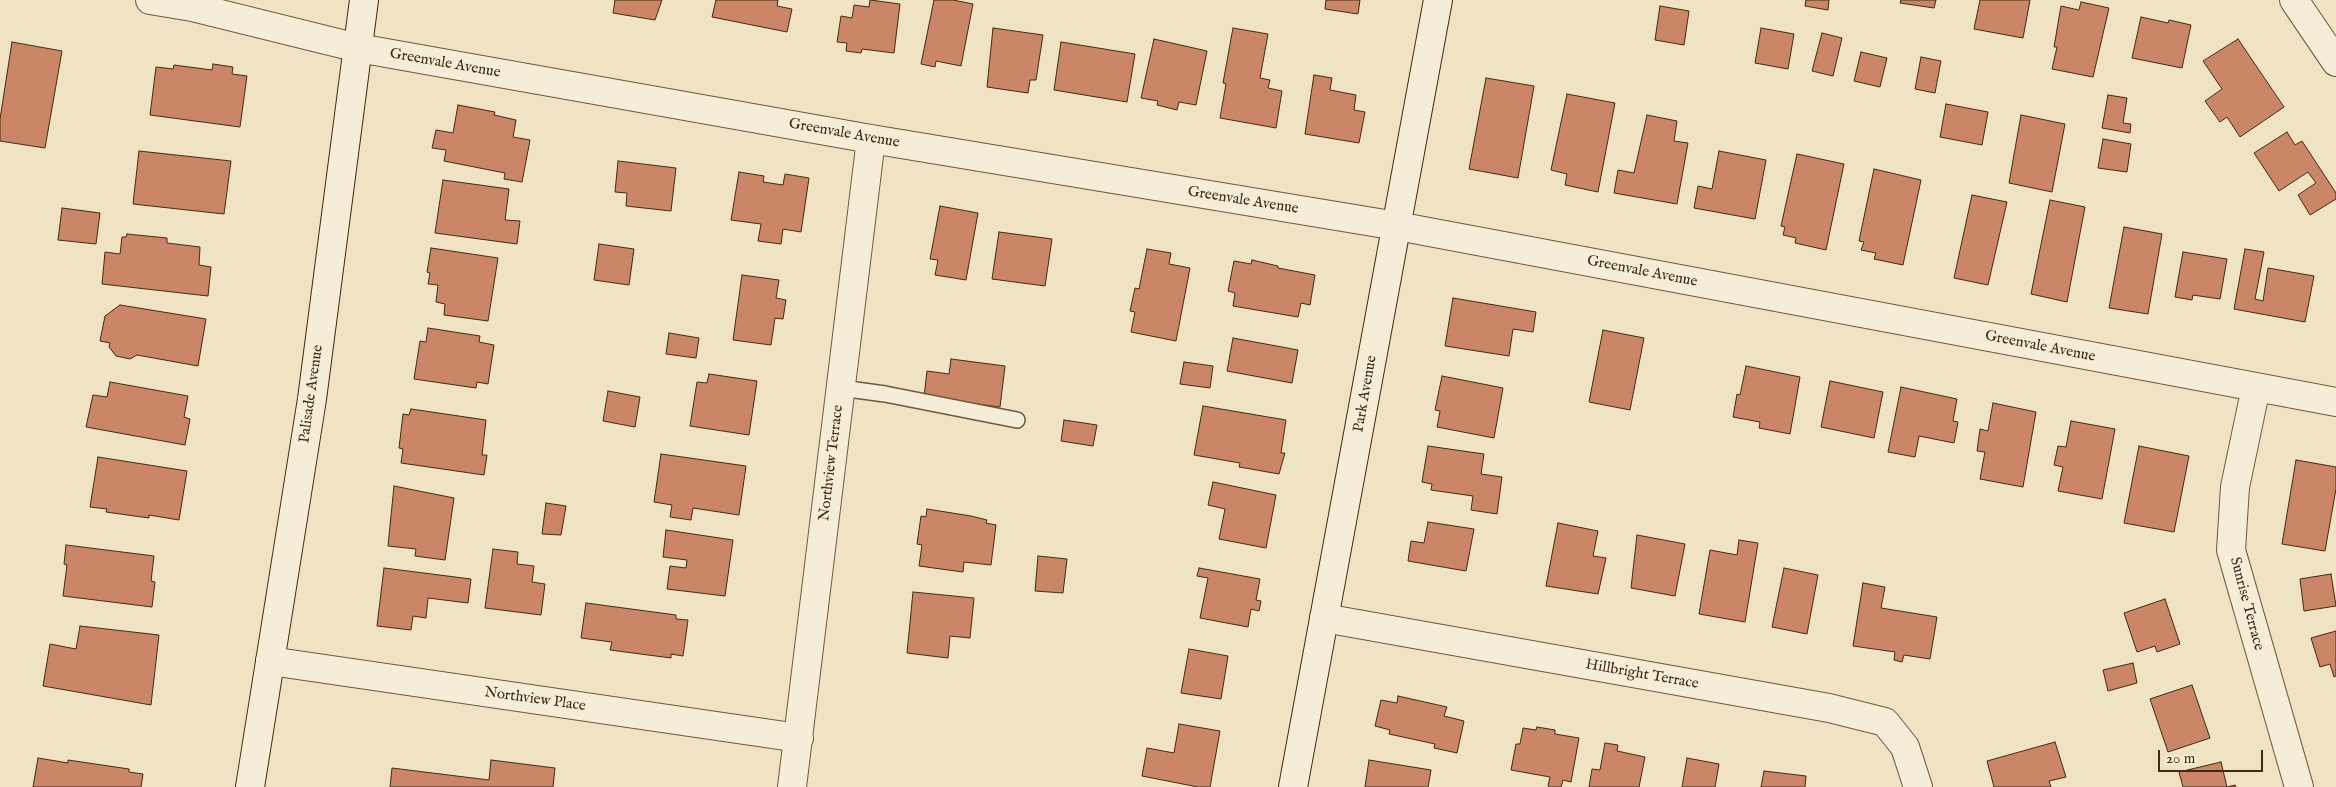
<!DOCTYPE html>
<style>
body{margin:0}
#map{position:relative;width:2336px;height:787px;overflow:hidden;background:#efe3c3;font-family:"IM FELL English",serif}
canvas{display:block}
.scale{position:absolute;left:2158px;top:750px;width:105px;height:22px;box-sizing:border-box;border:2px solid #422b10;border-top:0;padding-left:6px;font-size:15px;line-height:18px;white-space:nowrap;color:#422b10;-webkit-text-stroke:4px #f5edd8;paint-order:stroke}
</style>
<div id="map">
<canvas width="2336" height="787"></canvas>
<div class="scale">20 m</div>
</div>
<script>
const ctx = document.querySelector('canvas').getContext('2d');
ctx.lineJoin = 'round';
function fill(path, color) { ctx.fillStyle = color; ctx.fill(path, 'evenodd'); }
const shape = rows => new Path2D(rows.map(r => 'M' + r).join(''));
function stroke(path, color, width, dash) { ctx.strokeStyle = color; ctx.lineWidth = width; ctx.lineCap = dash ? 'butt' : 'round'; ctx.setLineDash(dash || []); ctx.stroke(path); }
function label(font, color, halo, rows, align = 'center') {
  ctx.font = font + ' "IM FELL English",serif'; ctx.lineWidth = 4; ctx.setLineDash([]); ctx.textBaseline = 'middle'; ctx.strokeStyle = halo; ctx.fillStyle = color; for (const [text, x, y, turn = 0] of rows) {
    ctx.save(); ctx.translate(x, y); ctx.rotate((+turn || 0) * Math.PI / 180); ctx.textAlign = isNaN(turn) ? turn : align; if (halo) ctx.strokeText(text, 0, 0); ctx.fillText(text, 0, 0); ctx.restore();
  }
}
const building = shape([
 [615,0,662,0,655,20,613,13,615,0],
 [716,0,778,0,777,6,792,9,787,32,712,17,716,0],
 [870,0,900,4,894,53,862,49,861,53,846,51,847,43,837,42,841,16,852,18,854,5,869,7,870,0],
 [934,0,953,0,973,4,961,66,936,61,935,67,921,64,934,0],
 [1326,0,1360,0,1358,14,1325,9,1326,0],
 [1806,0,1829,0,1828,10,1805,6,1806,0],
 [1901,0,1936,0,1934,8,1900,3,1901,0],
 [1980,0,2030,0,2023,38,1974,29,1980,0],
 [2081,2,2109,8,2093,77,2052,69,2057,47,2054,47,2061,6,2079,10,2081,2],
 [1660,6,1689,11,1684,45,1655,40,1660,6],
 [2141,17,2168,23,2169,20,2191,25,2182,68,2132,58,2141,17],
 [993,28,1043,35,1036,80,1030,80,1028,93,987,87,993,28],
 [1233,28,1268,34,1260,78,1270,80,1268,88,1282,91,1276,128,1220,118,1226,84,1223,83,1233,28],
 [1761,28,1794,34,1788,69,1755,63,1761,28],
 [1822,33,1842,38,1833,76,1812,71,1822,33],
 [1154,39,1207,51,1196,105,1179,102,1177,110,1157,105,1158,101,1141,98,1154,39],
 [2238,39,2284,107,2240,137,2227,117,2220,122,2205,101,2222,89,2203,61,2238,39],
 [12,42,62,51,45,148,0,141,0,119,12,42],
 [1061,42,1135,54,1127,102,1054,90,1061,42],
 [1861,52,1887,58,1880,87,1854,81,1861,52],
 [1921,57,1941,61,1935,93,1915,89,1921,57],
 [213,64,233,67,232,74,247,76,240,127,150,115,156,67,173,69,174,65,212,70,213,64],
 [1314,75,1332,78,1330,90,1356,95,1354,110,1365,112,1359,143,1305,134,1314,75],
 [1486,78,1534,86,1518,178,1469,169,1486,78],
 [1567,94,1615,103,1598,192,1565,185,1567,174,1551,170,1567,94],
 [2108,95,2127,98,2123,123,2131,124,2130,133,2102,128,2108,95],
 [1946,104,1988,112,1982,145,1940,137,1946,104],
 [458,105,495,112,494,115,516,120,513,137,530,140,522,182,504,179,505,173,444,161,446,150,432,148,436,130,453,133,458,105],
 [1647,115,1677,121,1674,141,1688,143,1677,204,1614,193,1618,170,1634,173,1647,115],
 [2021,115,2065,124,2052,192,2009,183,2021,115],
 [2287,132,2295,145,2302,141,2336,193,2336,199,2310,215,2298,195,2316,183,2308,172,2279,191,2254,153,2287,132],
 [2103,139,2131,144,2127,172,2098,168,2103,139],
 [139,151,231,161,224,214,133,204,139,151],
 [1719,151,1766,160,1755,219,1694,208,1698,186,1712,189,1719,151],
 [1797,154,1844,164,1826,250,1795,243,1796,238,1783,235,1785,227,1781,226,1797,154],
 [618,161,676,168,671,211,626,206,627,193,615,192,618,161],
 [1874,169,1921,180,1903,265,1874,259,1876,253,1861,250,1864,242,1859,241,1874,169],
 [739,172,764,176,763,182,783,185,785,174,809,178,801,232,783,229,781,244,758,241,761,224,731,220,739,172],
 [443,180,509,189,505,220,520,221,517,244,435,233,443,180],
 [1972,195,2007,202,1988,285,1954,278,1972,195],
 [2050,200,2085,207,2067,302,2031,294,2050,200],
 [940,206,978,213,966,280,935,275,938,260,930,259,940,206],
 [62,208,100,213,96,244,58,240,62,208],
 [2124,227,2162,234,2148,314,2109,308,2124,227],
 [999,232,1052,239,1045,286,992,279,999,232],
 [127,234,167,238,167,243,200,247,199,265,211,267,208,296,102,284,105,252,120,254,122,237,126,237,127,234],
 [599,244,634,249,629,285,594,280,599,244],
 [431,248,498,258,488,321,444,315,445,304,436,302,438,285,428,284,430,273,427,272,431,248],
 [1147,249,1171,253,1169,264,1190,268,1176,341,1131,332,1135,312,1130,311,1135,288,1139,289,1147,249],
 [2245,249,2264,252,2255,299,2263,301,2268,268,2314,276,2305,322,2234,309,2245,249],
 [2183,252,2227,259,2220,299,2193,295,2192,300,2175,297,2183,252],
 [1252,260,1278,266,1278,268,1315,275,1310,305,1301,303,1298,317,1233,306,1235,293,1228,291,1234,261,1251,264,1252,260],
 [742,275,779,280,776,298,786,300,783,319,775,318,771,345,733,340,742,275],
 [1453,298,1536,312,1533,332,1513,329,1509,356,1445,346,1453,298],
 [120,305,206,319,198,366,137,355,130,359,116,356,109,347,110,343,100,341,105,316,120,305],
 [428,328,480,336,479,342,494,345,488,384,477,382,476,388,414,379,420,341,426,342,428,328],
 [1603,330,1644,338,1630,410,1589,402,1603,330],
 [669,333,699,338,696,358,666,354,669,333],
 [1233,338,1298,350,1292,383,1227,371,1233,338],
 [951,359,1005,366,1000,407,924,397,927,371,949,374,951,359],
 [1184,362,1213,366,1210,388,1180,384,1184,362],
 [1746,366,1800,377,1790,434,1759,428,1760,422,1733,417,1737,394,1740,395,1746,366],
 [709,374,757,381,749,435,690,426,697,382,707,383,709,374],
 [1442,376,1503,388,1494,438,1437,427,1440,411,1435,410,1442,376],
 [1830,381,1883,392,1874,438,1821,427,1830,381],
 [110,382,188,396,184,417,190,419,185,445,86,427,93,395,107,397,110,382],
 [1901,387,1957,399,1953,421,1958,422,1954,443,1919,436,1915,457,1888,452,1901,387],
 [608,391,640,397,635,427,603,421,608,391],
 [1993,403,2036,412,2023,487,1980,479,1985,452,1977,451,1980,429,1988,431,1993,403],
 [1203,406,1286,420,1281,453,1285,453,1279,474,1239,467,1240,463,1194,455,1203,406],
 [411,409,486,420,482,455,487,455,484,475,401,463,403,449,399,448,403,414,409,415,411,409],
 [1064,420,1097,425,1093,446,1061,441,1064,420],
 [2071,421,2115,429,2102,499,2058,491,2063,467,2054,465,2058,446,2066,447,2071,421],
 [1428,446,1484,454,1481,474,1502,477,1497,514,1471,510,1473,496,1431,490,1432,484,1422,482,1428,446],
 [2139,446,2189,456,2174,532,2124,523,2139,446],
 [661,454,746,466,739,515,693,508,691,520,670,517,672,505,654,502,661,454],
 [98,457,187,471,179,520,149,515,149,518,106,512,107,509,90,507,98,457],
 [2296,460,2336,467,2336,489,2325,551,2282,544,2296,460],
 [1213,482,1276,495,1266,548,1219,539,1225,509,1208,505,1213,482],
 [394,486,454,498,445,560,415,556,416,549,388,546,394,486],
 [546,503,566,506,561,535,542,534,546,503],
 [927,509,971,516,987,520,986,523,996,525,991,565,964,562,963,572,919,566,922,545,917,544,921,516,926,517,927,509],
 [1428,522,1474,529,1466,571,1408,561,1411,541,1424,543,1428,522],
 [1558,523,1598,531,1593,556,1606,558,1598,594,1546,586,1558,523],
 [666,530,733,540,725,596,667,589,670,566,686,568,687,560,663,557,666,530],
 [1637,535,1685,544,1675,596,1631,588,1637,535],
 [1739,540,1758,543,1745,622,1699,614,1710,550,1737,555,1739,540],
 [66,545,154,556,151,581,155,582,152,607,63,596,67,565,64,564,66,545],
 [493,549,518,552,517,564,534,566,532,582,545,584,541,615,485,608,493,549],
 [1038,556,1067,559,1063,593,1035,591,1038,556],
 [384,568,471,579,468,603,428,598,426,618,413,616,411,630,377,626,384,568],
 [1199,568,1260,579,1256,600,1261,601,1259,611,1251,609,1248,627,1200,618,1208,578,1197,576,1199,568],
 [1784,568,1818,575,1807,634,1772,627,1784,568],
 [2331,574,2336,606,2304,611,2300,579,2331,574],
 [1863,583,1885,587,1881,608,1937,617,1930,659,1904,655,1902,662,1894,660,1895,652,1853,646,1863,583],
 [913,592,974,598,970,638,950,636,948,658,907,653,913,592],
 [2165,599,2180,644,2157,652,2155,646,2137,652,2124,613,2165,599],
 [586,603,676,615,676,619,688,620,683,656,671,654,671,658,610,650,612,642,581,638,586,603],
 [80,626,159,635,151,705,43,686,50,644,76,649,80,626],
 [2336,631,2336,676,2334,677,2330,664,2320,667,2311,638,2336,631],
 [1189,649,1228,656,1221,699,1181,693,1189,649],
 [2133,663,2137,683,2108,691,2103,670,2133,663],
 [2192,685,2210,738,2168,752,2150,699,2192,685],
 [1398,696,1447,707,1444,716,1464,721,1457,753,1434,748,1435,744,1389,734,1390,730,1375,726,1381,700,1397,703,1398,696],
 [1179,724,1220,731,1210,787,1198,787,1142,776,1147,748,1174,753,1179,724],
 [1537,727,1555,730,1555,734,1579,738,1571,782,1563,780,1561,787,1551,787,1548,786,1550,777,1511,770,1516,744,1520,744,1523,728,1536,730,1537,727],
 [2055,742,2066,777,2049,781,2051,787,1994,787,1987,761,2055,742],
 [1605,743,1618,745,1617,751,1645,757,1639,787,1589,787,1592,769,1600,770,1605,743],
 [38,758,68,763,68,760,129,769,129,772,143,774,141,787,33,787,38,758],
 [1687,758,1719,764,1715,787,1682,787,1687,758],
 [491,760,555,768,553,787,390,787,392,768,489,780,491,760],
 [1369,760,1431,770,1428,787,1365,787,1369,760],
 [2221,762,2227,787,2235,785,2236,787,2183,787,2179,772,2221,762],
 [1764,771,1806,776,1805,787,1761,787,1764,771]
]);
const lane = shape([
 [841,388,885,394,1017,420]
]);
const street = shape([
 [150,0,192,7,358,48,871,139,1397,226,2336,402],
 [2294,0,2336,62],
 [2256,387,2235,487,2231,550,2299,787],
 [1324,618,1829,708,1885,722,1905,747,1918,787],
 [270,661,799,738],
 [792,787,871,139]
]);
const secondary = shape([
 [250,787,312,399,364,0],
 [1293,787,1438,0]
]);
const streetNames = [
 ["Greenvale Avenue",445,64,10],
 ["Greenvale Avenue",844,134,10],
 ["Greenvale Avenue",1243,201,9],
 ["Greenvale Avenue",1642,272,11],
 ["Greenvale Avenue",2040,347,11],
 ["Palisade Avenue",312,394,-82],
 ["Park Avenue",1366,394,-80],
 ["Northview Terrace",832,463,-83],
 ["Sunrise Terrace",2246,604,75],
 ["Hillbright Terrace",1642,675,10],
 ["Northview Place",535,700,8]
];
fill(building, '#ca8666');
stroke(building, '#422b10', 1);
stroke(lane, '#6d593d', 18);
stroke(street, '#6d593d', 30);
stroke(secondary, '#422b10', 30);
stroke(lane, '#f5edd8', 15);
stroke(street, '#f5edd8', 28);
stroke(secondary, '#f5edd8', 28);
label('15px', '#422b10', '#f5edd8', streetNames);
</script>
